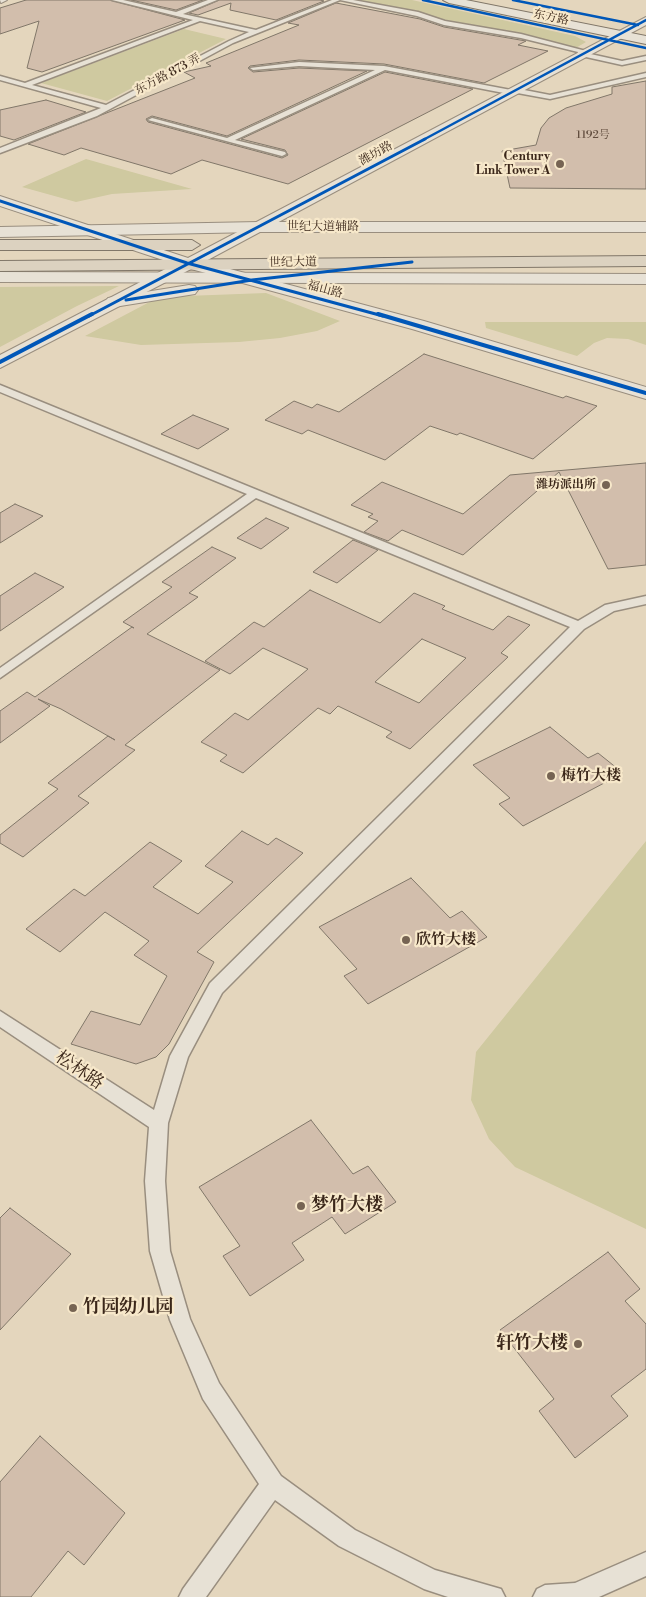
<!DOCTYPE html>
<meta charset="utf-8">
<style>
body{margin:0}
canvas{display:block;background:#e4d6bd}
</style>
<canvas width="646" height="1597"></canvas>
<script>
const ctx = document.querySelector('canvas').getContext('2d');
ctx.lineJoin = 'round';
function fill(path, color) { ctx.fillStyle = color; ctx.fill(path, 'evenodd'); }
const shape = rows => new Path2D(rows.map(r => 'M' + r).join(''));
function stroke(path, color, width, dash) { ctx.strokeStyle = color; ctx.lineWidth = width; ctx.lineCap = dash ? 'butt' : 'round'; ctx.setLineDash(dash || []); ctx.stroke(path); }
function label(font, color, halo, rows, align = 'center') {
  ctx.font = font + ' "Libre Bodoni","Noto Serif SC",serif'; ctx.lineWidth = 4.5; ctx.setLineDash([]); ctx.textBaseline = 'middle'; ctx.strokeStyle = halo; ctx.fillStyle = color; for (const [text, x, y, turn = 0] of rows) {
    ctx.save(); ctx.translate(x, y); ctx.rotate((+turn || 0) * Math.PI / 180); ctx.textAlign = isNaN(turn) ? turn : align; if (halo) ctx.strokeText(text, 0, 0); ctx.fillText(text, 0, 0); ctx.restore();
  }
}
const green = shape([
 [354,0,412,0,575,36,586,42,574,49,551,42,444,23,418,14],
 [184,29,226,39,107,101,41,83],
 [86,159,192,189,112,194,76,202,22,187],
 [119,286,77,306,0,347,0,287],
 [266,293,340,321,317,331,280,338,239,342,141,345,85,336,159,297],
 [485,322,646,322,646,345,628,339,607,338,594,343,577,356,486,328],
 [646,841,646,1229,515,1167,489,1139,471,1100,476,1052]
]);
const building = shape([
 [26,0,110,0,185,20,42,72,27,68,39,21,0,34,0,8,26,0],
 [131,0,203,0,176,10,131,0],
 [219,0,320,0,324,1,276,20,230,10,231,3,198,15,189,13,219,0],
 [336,3,420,19,444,27,526,41,518,45,548,51,484,83,384,64,299,60,250,66,248,68,253,72,299,68,367,71,227,136,152,116,146,119,148,122,282,158,288,155,285,150,241,139,385,72,473,89,288,184,202,160,171,174,81,148,64,155,28,144,195,78,184,72,211,66,206,63,299,25,288,23,336,3],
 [646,81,646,189,510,188,502,151,536,145,541,128,549,118,566,108,612,94,612,87,646,81],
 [46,100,86,112,14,140,0,136,0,110,46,100],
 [424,354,563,398,566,396,597,406,533,459,460,433,457,435,430,426,385,460,308,430,302,434,265,420,294,401,312,408,317,404,339,412,424,354],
 [193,415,229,429,198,449,161,434,193,415],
 [646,463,646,565,608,569,559,472,463,555,402,530,388,541,364,532,378,521,368,517,373,514,351,505,382,482,463,514,510,475,646,463],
 [15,504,43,516,0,543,0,513,15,504],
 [266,518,289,528,261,549,237,538,266,518],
 [353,540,378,550,337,583,313,572,353,540],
 [212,547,236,558,189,593,198,597,147,634,220,670,125,745,135,750,78,796,89,803,23,857,0,843,0,835,58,789,48,783,108,736,115,740,61,709,38,699,50,706,0,743,0,711,27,692,35,697,132,627,134,628,123,622,172,587,162,582,212,547],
 [35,573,64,587,0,631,0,596,35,573],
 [310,590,380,623,414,593,445,606,442,609,493,630,508,616,530,625,501,653,508,657,410,749,386,737,392,732,338,706,330,714,318,708,243,773,220,761,227,755,201,742,235,713,248,720,308,669,263,648,230,674,205,661,254,622,264,627,310,590],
 [422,639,466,658,419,703,375,682,422,639],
 [550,727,588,758,598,753,623,773,523,826,499,804,510,798,473,765,550,727],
 [242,831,268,845,276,838,303,853,197,952,214,962,169,1044,156,1057,136,1064,71,1044,91,1011,140,1025,167,976,134,955,149,941,105,912,60,952,26,929,74,889,85,896,150,842,182,861,153,887,198,914,233,882,205,866,242,831],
 [411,878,450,918,462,911,487,937,368,1004,344,976,357,969,319,927,411,878],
 [311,1120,353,1174,368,1166,396,1202,345,1234,332,1217,292,1243,304,1260,250,1296,223,1256,240,1246,199,1187,311,1120],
 [10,1208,71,1254,0,1330,0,1218,10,1208],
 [608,1252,640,1289,625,1301,646,1324,646,1369,611,1396,628,1416,575,1458,539,1411,554,1399,500,1330,608,1252],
 [40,1436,125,1513,84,1565,68,1551,31,1597,0,1597,0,1482,40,1436]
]);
const service = shape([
 [112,0,123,0,176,12,208,0,217,0,183,14,256,30,332,0,353,0,418,12,445,21,521,34,586,51,586,53,622,61,646,56,646,60,622,65,577,55,578,52,521,38,444,25,417,16,340,0,233,43,97,116,0,153,0,148,101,108,0,80,0,76,25,83,193,20,112,0],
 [200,21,249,32,229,41,106,105,32,85,200,21],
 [299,62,384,66,511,90,514,88,550,95,646,73,646,77,550,99,512,92,509,94,385,70,235,140,285,152,286,154,282,156,148,120,152,118,227,138,375,70,299,66,253,70,250,68,299,62],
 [0,385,578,621,605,605,646,596,646,604,614,611,584,629,222,993,188,1057,168,1123,165,1181,170,1251,190,1319,219,1383,281,1476,355,1530,435,1570,501,1589,505,1597,448,1597,424,1589,339,1546,275,1500,206,1597,179,1597,183,1589,259,1484,203,1399,170,1320,150,1251,145,1181,149,1127,0,1027,0,1011,154,1110,170,1056,210,983,570,627,256,498,0,678,0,668,247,494,0,392,0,385],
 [646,1552,646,1576,599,1597,533,1597,537,1589,545,1585,575,1583,646,1552]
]);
const minor = shape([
 [0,0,7,0,1,3,0,0],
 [259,222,646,222,646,232,259,232,0,237,0,227,259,222],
 [0,272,646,274,646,284,0,282,0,272],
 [189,285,195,286,198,290,195,294,114,307,108,306,105,302,108,298,114,297,189,285]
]);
const tertiary = shape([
 [646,17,646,25,204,262,424,321,646,387,646,399,412,329,191,269,0,368,0,355,175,264,0,206,0,196,188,258,646,17]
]);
const secondary = shape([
 [443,0,466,0,646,36,646,44,449,3,443,0]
]);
const primary = shape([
 [0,240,192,240,200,245,192,250,0,250,0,240],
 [646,256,646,266,0,271,0,261,646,256]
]);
const cyclewayFar2 = shape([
 [423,0,646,48],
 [513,0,638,25],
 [423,140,646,20]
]);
const cyclewayFar1 = shape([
 [0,201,187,263,383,316],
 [126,300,252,280,412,262],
 [89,316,425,139]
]);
const cycleway = shape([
 [378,314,646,393],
 [0,362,92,314]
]);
const markers = [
 [560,164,5,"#766453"],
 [606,485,5,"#766453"],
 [551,776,5,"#766453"],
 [406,940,5,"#766453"],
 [301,1206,5,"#766453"],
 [73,1308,5,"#766453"],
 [578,1344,5,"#766453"]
];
const farNumbernames = [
 ["1192号",593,135]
];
const farStreetnames = [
 ["东方路",551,18,12],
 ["东方路 873 弄",168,75,-28],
 ["潍坊路",376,154,-29],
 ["世纪大道辅路",323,227],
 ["世纪大道",293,263,-1],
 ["福山路",325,290,15]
];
const farPoinames = [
 ["Century",550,157],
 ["Link Tower A",550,171],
 ["潍坊派出所",596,485]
];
const poiNames = [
 ["梅竹大楼",561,776],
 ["欣竹大楼",416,940]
];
const nearStreetnames = [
 ["松林路",79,1071,34]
];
const nearPoinames = [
 ["梦竹大楼",311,1206],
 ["竹园幼儿园",83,1308],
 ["轩竹大楼",568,1344,"right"]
];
fill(green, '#cfc9a0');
fill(building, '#d2beac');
stroke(building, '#817769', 1);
stroke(service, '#998e7f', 3);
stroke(minor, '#998e7f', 2);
stroke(tertiary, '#998e7f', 2);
stroke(secondary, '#817769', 2);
stroke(primary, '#817769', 2);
fill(service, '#e7e1d5');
fill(minor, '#e7e1d5');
fill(tertiary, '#e7e1d5');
fill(secondary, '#e7e1d5');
fill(primary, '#dcd2c0');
stroke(cyclewayFar2, '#0057b8', 2.5);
stroke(cyclewayFar1, '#0057b8', 3);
stroke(cycleway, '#0057b8', 4);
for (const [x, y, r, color] of markers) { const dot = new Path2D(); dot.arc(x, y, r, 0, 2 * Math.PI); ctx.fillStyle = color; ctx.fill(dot); stroke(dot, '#f7e8ca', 2); }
label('11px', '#614d3e', null, farNumbernames);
label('12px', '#3b271a', '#f7e8ca', farStreetnames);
label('bold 12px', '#3b271a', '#f7e8ca', farPoinames, 'right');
label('bold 15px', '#3b271a', '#f7e8ca', poiNames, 'left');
label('18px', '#3b271a', '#f7e8ca', nearStreetnames);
label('bold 18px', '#3b271a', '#f7e8ca', nearPoinames, 'left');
</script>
